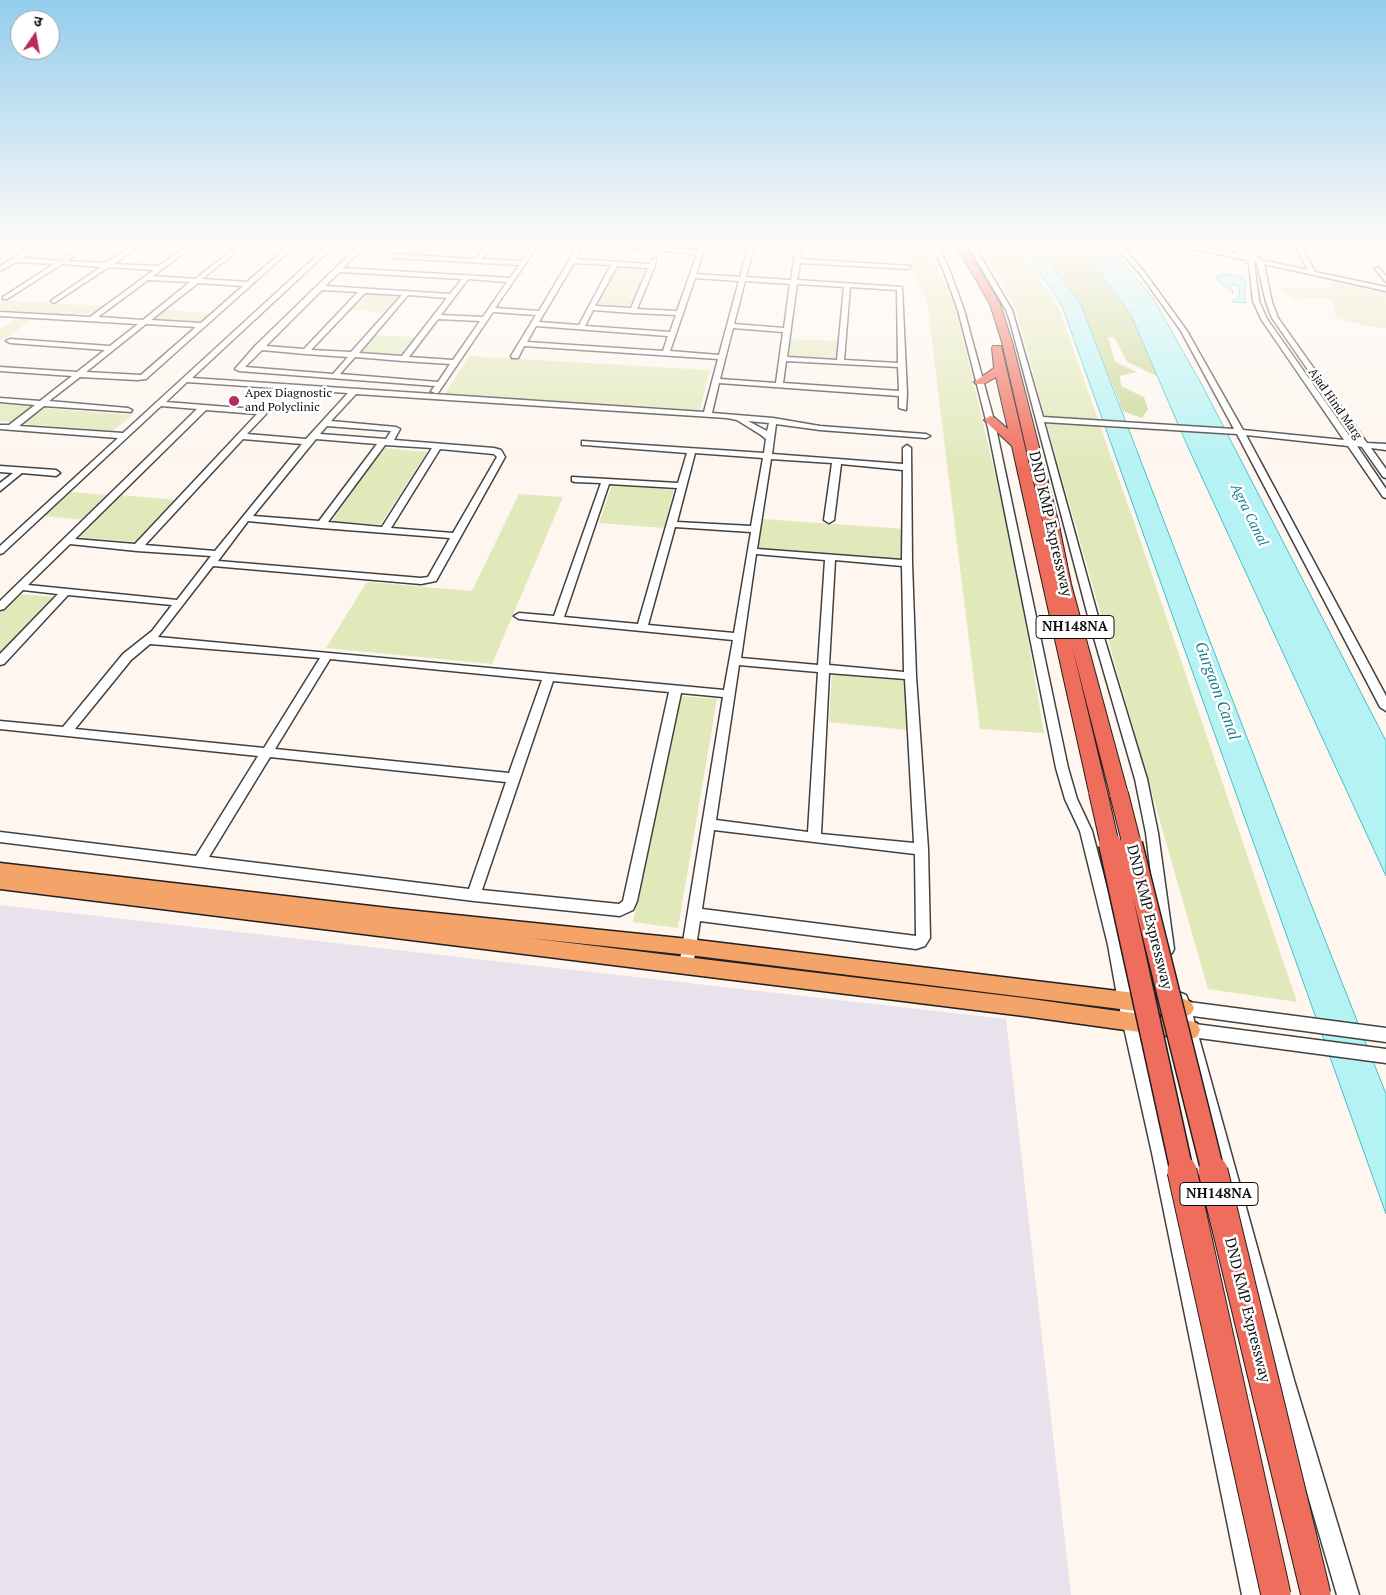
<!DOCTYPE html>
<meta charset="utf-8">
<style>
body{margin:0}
#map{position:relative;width:1386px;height:1595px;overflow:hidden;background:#fef6ef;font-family:"PT Serif","Noto Sans Devanagari",serif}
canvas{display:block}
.north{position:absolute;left:10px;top:10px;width:50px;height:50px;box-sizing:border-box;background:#fff;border:1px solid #9f9f9f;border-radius:50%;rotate:12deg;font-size:14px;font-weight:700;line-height:20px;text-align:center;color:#0e0e0e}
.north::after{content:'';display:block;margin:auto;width:18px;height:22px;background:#b92a62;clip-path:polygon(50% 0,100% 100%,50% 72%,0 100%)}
</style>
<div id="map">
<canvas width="1386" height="1595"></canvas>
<div class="north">उ</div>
</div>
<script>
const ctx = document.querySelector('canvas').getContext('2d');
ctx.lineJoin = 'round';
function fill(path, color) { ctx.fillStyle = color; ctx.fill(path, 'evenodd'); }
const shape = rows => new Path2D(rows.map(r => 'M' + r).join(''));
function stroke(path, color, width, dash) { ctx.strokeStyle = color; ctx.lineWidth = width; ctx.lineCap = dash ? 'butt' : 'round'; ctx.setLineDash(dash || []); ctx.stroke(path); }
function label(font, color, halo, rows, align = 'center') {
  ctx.font = font + ' "PT Serif",serif'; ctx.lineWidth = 5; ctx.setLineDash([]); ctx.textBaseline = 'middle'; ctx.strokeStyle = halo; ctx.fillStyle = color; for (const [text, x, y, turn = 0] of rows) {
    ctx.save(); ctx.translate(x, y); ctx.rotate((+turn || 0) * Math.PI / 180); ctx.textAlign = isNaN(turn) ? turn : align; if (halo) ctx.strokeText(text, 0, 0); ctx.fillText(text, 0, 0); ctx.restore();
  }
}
const industrial = shape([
 [0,905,1006,1019,1071,1595,0,1595]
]);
const green = shape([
 [407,247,443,247,434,258,399,256],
 [754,247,864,247,863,257,754,249],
 [900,247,928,247,956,308,1015,560,1044,733,980,729,927,302],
 [979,248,1019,248,1058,306,1134,522,1297,1002,1208,989,1050,436,1017,313,999,278],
 [617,265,648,267,629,308,596,306],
 [1336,278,1386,290,1386,328,1371,327,1336,318,1332,299,1320,297,1296,300,1281,289,1293,287,1329,288],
 [365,292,402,295,387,312,349,310],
 [0,300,103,306,95,312,73,315,0,310],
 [165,310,210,313,197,324,151,321],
 [20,318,34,318,0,342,0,328],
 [376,335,415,337,400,356,360,354],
 [790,339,839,341,838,360,789,357],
 [469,356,710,370,700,410,445,394],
 [0,404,32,406,12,422,0,421],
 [42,408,132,415,113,431,21,424],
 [383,448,427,452,380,525,332,521],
 [612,485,674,490,664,528,599,523],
 [71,492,109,495,84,520,44,516],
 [519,494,563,497,492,664,326,648,367,582,472,591],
 [118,495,177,500,137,542,75,537],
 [762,519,905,529,906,560,758,549],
 [17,594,55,597,0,655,0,611],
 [832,674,907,681,908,730,829,722],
 [681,696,717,699,678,928,633,922]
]);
const forest = shape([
 [1038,247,1080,247,1131,315,1157,376,1127,362,1114,337,1108,337,1115,362,1137,372,1120,376,1121,386,1144,397,1148,409,1142,418,1123,411,1081,305]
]);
const water = shape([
 [1022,247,1038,247,1081,305,1307,894,1386,1094,1386,1214,1062,306,1022,247],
 [1080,247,1110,247,1153,298,1202,385,1386,741,1386,876,1187,445,1131,315,1080,247],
 [1223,274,1241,276,1243,279,1246,284,1244,298,1247,303,1232,302,1239,296,1240,287,1234,284,1231,286,1233,294,1218,280,1217,276,1223,274]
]);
const minor = shape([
 [31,247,39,247,22,258,60,261,81,247,88,247,67,261,106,263,130,247,137,247,114,264,159,266,185,247,192,247,153,276,195,279,234,249,236,252,202,279,247,282,287,247,294,247,146,379,137,380,80,377,49,401,128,408,132,410,131,412,44,406,19,426,123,433,326,247,333,247,192,378,704,412,718,359,524,346,518,358,512,358,511,356,536,315,493,312,438,393,435,393,431,391,435,386,239,371,235,369,255,346,357,247,364,247,343,268,510,278,519,265,394,258,391,256,394,254,476,259,485,247,491,247,482,259,521,261,531,247,537,247,495,308,539,311,577,247,583,247,576,259,649,264,652,259,656,259,655,266,637,309,677,311,697,254,618,247,698,250,699,247,705,247,696,274,740,277,748,247,754,247,746,277,791,280,795,253,798,251,801,253,800,259,910,266,910,268,908,269,800,263,797,280,902,287,907,394,906,410,899,408,899,396,719,383,712,413,773,418,820,426,926,434,930,436,926,438,820,430,776,424,772,454,903,464,903,448,907,445,911,448,912,563,916,676,928,849,930,938,925,946,916,949,700,921,693,966,691,971,686,972,681,971,679,966,723,697,681,693,637,901,633,910,620,916,474,901,0,842,0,832,196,856,258,756,0,729,0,721,63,727,123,654,152,631,172,605,68,595,4,664,0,665,0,654,58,594,23,590,4,609,0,610,0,601,197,409,161,406,3,553,0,554,0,546,118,438,0,429,0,425,9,425,35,405,0,402,0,398,40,401,72,376,0,371,0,367,77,372,105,350,10,343,6,341,10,339,110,346,138,324,0,316,0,312,90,317,154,270,109,267,54,303,51,301,52,300,101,267,62,264,7,299,3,299,3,297,54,264,16,262,0,271,0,266,31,247],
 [574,263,611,265,579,325,539,322,574,263],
 [617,266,648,268,631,308,595,306,617,266],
 [340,272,462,279,450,294,325,286,340,272],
 [695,278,739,281,719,355,670,351,695,278],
 [468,279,507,282,483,317,441,315,468,279],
 [148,280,190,282,143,320,98,317,148,280],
 [745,281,790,284,784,328,734,324,745,281],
 [198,283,243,286,201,323,151,320,198,283],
 [797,284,844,287,837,360,787,357,797,284],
 [850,287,897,290,898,363,844,360,850,287],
 [322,290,358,292,304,349,266,346,322,290],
 [365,293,402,295,351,352,311,350,365,293],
 [408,295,447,298,402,356,359,353,408,295],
 [593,310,633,313,676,315,670,332,585,326,593,310],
 [438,319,480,321,453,360,409,357,438,319],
 [146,324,196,327,141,375,86,372,146,324],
 [536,326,668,336,663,351,527,342,536,326],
 [733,328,783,332,776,383,720,379,733,328],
 [262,350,305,354,348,357,333,374,245,367,262,350],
 [355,357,403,361,450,364,438,382,340,374,355,357],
 [786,361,898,367,899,391,783,383,786,361],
 [187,382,348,393,306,439,247,434,266,414,266,410,166,402,187,382],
 [356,394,727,418,737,420,761,435,766,439,764,453,582,441,582,445,585,445,687,453,678,483,572,477,572,481,575,482,601,483,554,616,519,613,514,616,519,619,733,640,724,690,158,637,213,566,421,584,436,581,505,457,501,450,494,448,394,440,400,429,396,427,331,421,356,394],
 [206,410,257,414,135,544,75,539,206,410],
 [748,421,769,423,767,431,748,421],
 [327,426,391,431,386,439,320,434,327,426],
 [243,439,302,444,215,551,145,545,243,439],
 [316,439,377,444,319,521,253,516,316,439],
 [385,445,432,448,382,527,328,522,385,445],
 [440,449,494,454,497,457,453,533,391,528,440,449],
 [695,453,763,458,751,526,677,522,695,453],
 [771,459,832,463,824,520,829,523,834,520,841,464,903,470,902,560,757,549,771,459],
 [609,484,677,488,638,624,564,617,609,484],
 [248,521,321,528,450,538,428,577,421,578,218,561,248,521],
 [675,527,751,532,734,633,648,625,675,527],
 [70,544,137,551,211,556,177,600,28,585,70,544],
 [756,554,825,560,818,665,741,658,756,554],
 [835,560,902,566,904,672,829,665,835,560],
 [150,644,320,658,264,748,75,729,131,660,150,644],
 [330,659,542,680,509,773,275,749,330,659],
 [739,665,818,672,808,832,716,820,739,665],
 [829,673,905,679,914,843,821,834,829,673],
 [553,681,669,692,623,901,619,904,482,890,553,681],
 [270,757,506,782,469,889,209,857,270,757],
 [714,830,915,854,916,936,702,909,714,830],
 [932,247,938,247,949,269,964,310,996,428,1068,768,1077,799,1092,831,1122,945,1132,1001,1168,1153,1264,1595,1242,1595,1152,1153,1118,1001,1108,945,1080,831,1065,799,1056,768,988,428,971,361,958,310,943,269,932,247],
 [969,247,975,247,1012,310,1043,417,1234,429,1181,331,1141,275,1117,247,1123,247,1145,273,1187,331,1243,430,1344,440,1261,319,1253,301,1249,265,1247,260,1203,251,1172,247,1203,247,1240,255,1229,247,1236,247,1252,258,1243,250,1246,248,1262,260,1308,270,1296,247,1302,247,1315,272,1386,287,1386,291,1264,264,1272,302,1278,318,1367,443,1386,444,1386,450,1371,448,1386,469,1386,478,1383,477,1362,447,1357,446,1386,489,1386,498,1383,497,1348,446,1246,435,1386,696,1386,711,1380,707,1237,434,1044,422,1102,631,1147,779,1158,833,1174,949,1172,953,1167,955,1162,953,1160,949,1146,833,1135,779,1092,631,1010,321,1006,310,969,247],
 [1254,262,1257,263,1266,302,1272,318,1358,442,1353,441,1267,319,1259,301,1254,262],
 [1378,267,1386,276,1386,282,1375,269,1378,267],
 [0,466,56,470,60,473,56,476,22,473,0,491,0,483,13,473,0,472,0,466],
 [1181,993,1186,995,1189,1002,1386,1028,1386,1042,1193,1016,1195,1024,1386,1049,1386,1063,1199,1038,1294,1380,1359,1595,1337,1595,1274,1380,1174,1000,1176,995,1181,993]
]);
const major = shape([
 [0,863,397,909,689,939,1184,999,1191,1002,1194,1008,1191,1014,1184,1017,689,955,529,938,1024,998,1190,1021,1197,1023,1200,1030,1197,1037,1190,1039,1024,1016,0,889,0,863]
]);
const highway = shape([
 [957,247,966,247,1000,304,1012,342,1058,521,1071,584,1128,794,1126,799,1119,801,1112,799,1110,794,1072,646,1107,792,1105,797,1098,799,1091,797,1089,792,1012,446,984,420,990,416,994,417,1008,429,996,377,984,384,976,384,974,382,994,368,992,348,993,346,1001,346,1053,566,1002,342,990,304,957,247]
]);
const highwayBridgeFar2 = shape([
 [1098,792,1110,845],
 [1119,794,1132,845]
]);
const highwayBridgeFar1 = shape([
 [1110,844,1182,1172],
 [1131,844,1213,1172]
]);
const highwayBridge = shape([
 [1182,1171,1276,1595],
 [1213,1171,1316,1595]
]);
const markers = [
 [234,401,6,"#b92a62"]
];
const farPoinames = [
 ["Apex Diagnostic",245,394],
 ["and Polyclinic",245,408]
];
const farStreetnames = [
 ["Ajad Hind Marg",1335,404,55]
];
const farWaternames = [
 ["Agra Canal",1249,515,64]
];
const shields = [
 [1075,627,78],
 [1219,1194,78]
];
const shieldNames = [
 ["NH148NA",1075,627],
 ["NH148NA",1219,1194]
];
const streetNames = [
 ["DND KMP Expressway",1050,524,77],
 ["DND KMP Expressway",1149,917,76],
 ["DND KMP Expressway",1247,1310,76]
];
const waterNames = [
 ["Gurgaon Canal",1217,691,70]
];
fill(industrial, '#e8e2ec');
fill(green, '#e1e8b9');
fill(forest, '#cbd899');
fill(water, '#b5f2f4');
stroke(water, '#3fc1c9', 1);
stroke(minor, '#414141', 3);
stroke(major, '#1f1f1f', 3);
stroke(highway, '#1f1f1f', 2);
fill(minor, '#fff');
fill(major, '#f4a369');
fill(highway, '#ef6d5c');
stroke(highwayBridgeFar2, '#1f1f1f', 20, []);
stroke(highwayBridgeFar1, '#1f1f1f', 25, []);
stroke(highwayBridge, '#1f1f1f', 31, []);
stroke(highwayBridgeFar2, '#ef6d5c', 18);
stroke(highwayBridgeFar1, '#ef6d5c', 22);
stroke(highwayBridge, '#ef6d5c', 29);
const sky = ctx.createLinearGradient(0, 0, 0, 471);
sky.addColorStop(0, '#93cded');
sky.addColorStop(0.52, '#fffbf8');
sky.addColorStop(1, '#fffbf800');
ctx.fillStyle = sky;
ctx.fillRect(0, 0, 1386, 471);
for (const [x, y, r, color] of markers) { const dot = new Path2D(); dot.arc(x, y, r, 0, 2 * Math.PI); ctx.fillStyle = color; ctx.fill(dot); stroke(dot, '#fff', 2); }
label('12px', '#0e0e0e', '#fff', farPoinames, 'left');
label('12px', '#0e0e0e', '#fff', farStreetnames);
label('italic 14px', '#1a828d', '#fff', farWaternames);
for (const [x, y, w] of shields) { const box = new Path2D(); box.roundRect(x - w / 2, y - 11.5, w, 23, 4); ctx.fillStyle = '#fff'; ctx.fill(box); stroke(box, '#0e0e0e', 1); }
label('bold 14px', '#0e0e0e', null, shieldNames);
label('15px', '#0e0e0e', '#fff', streetNames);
label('italic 16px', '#1a828d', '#fff', waterNames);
</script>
